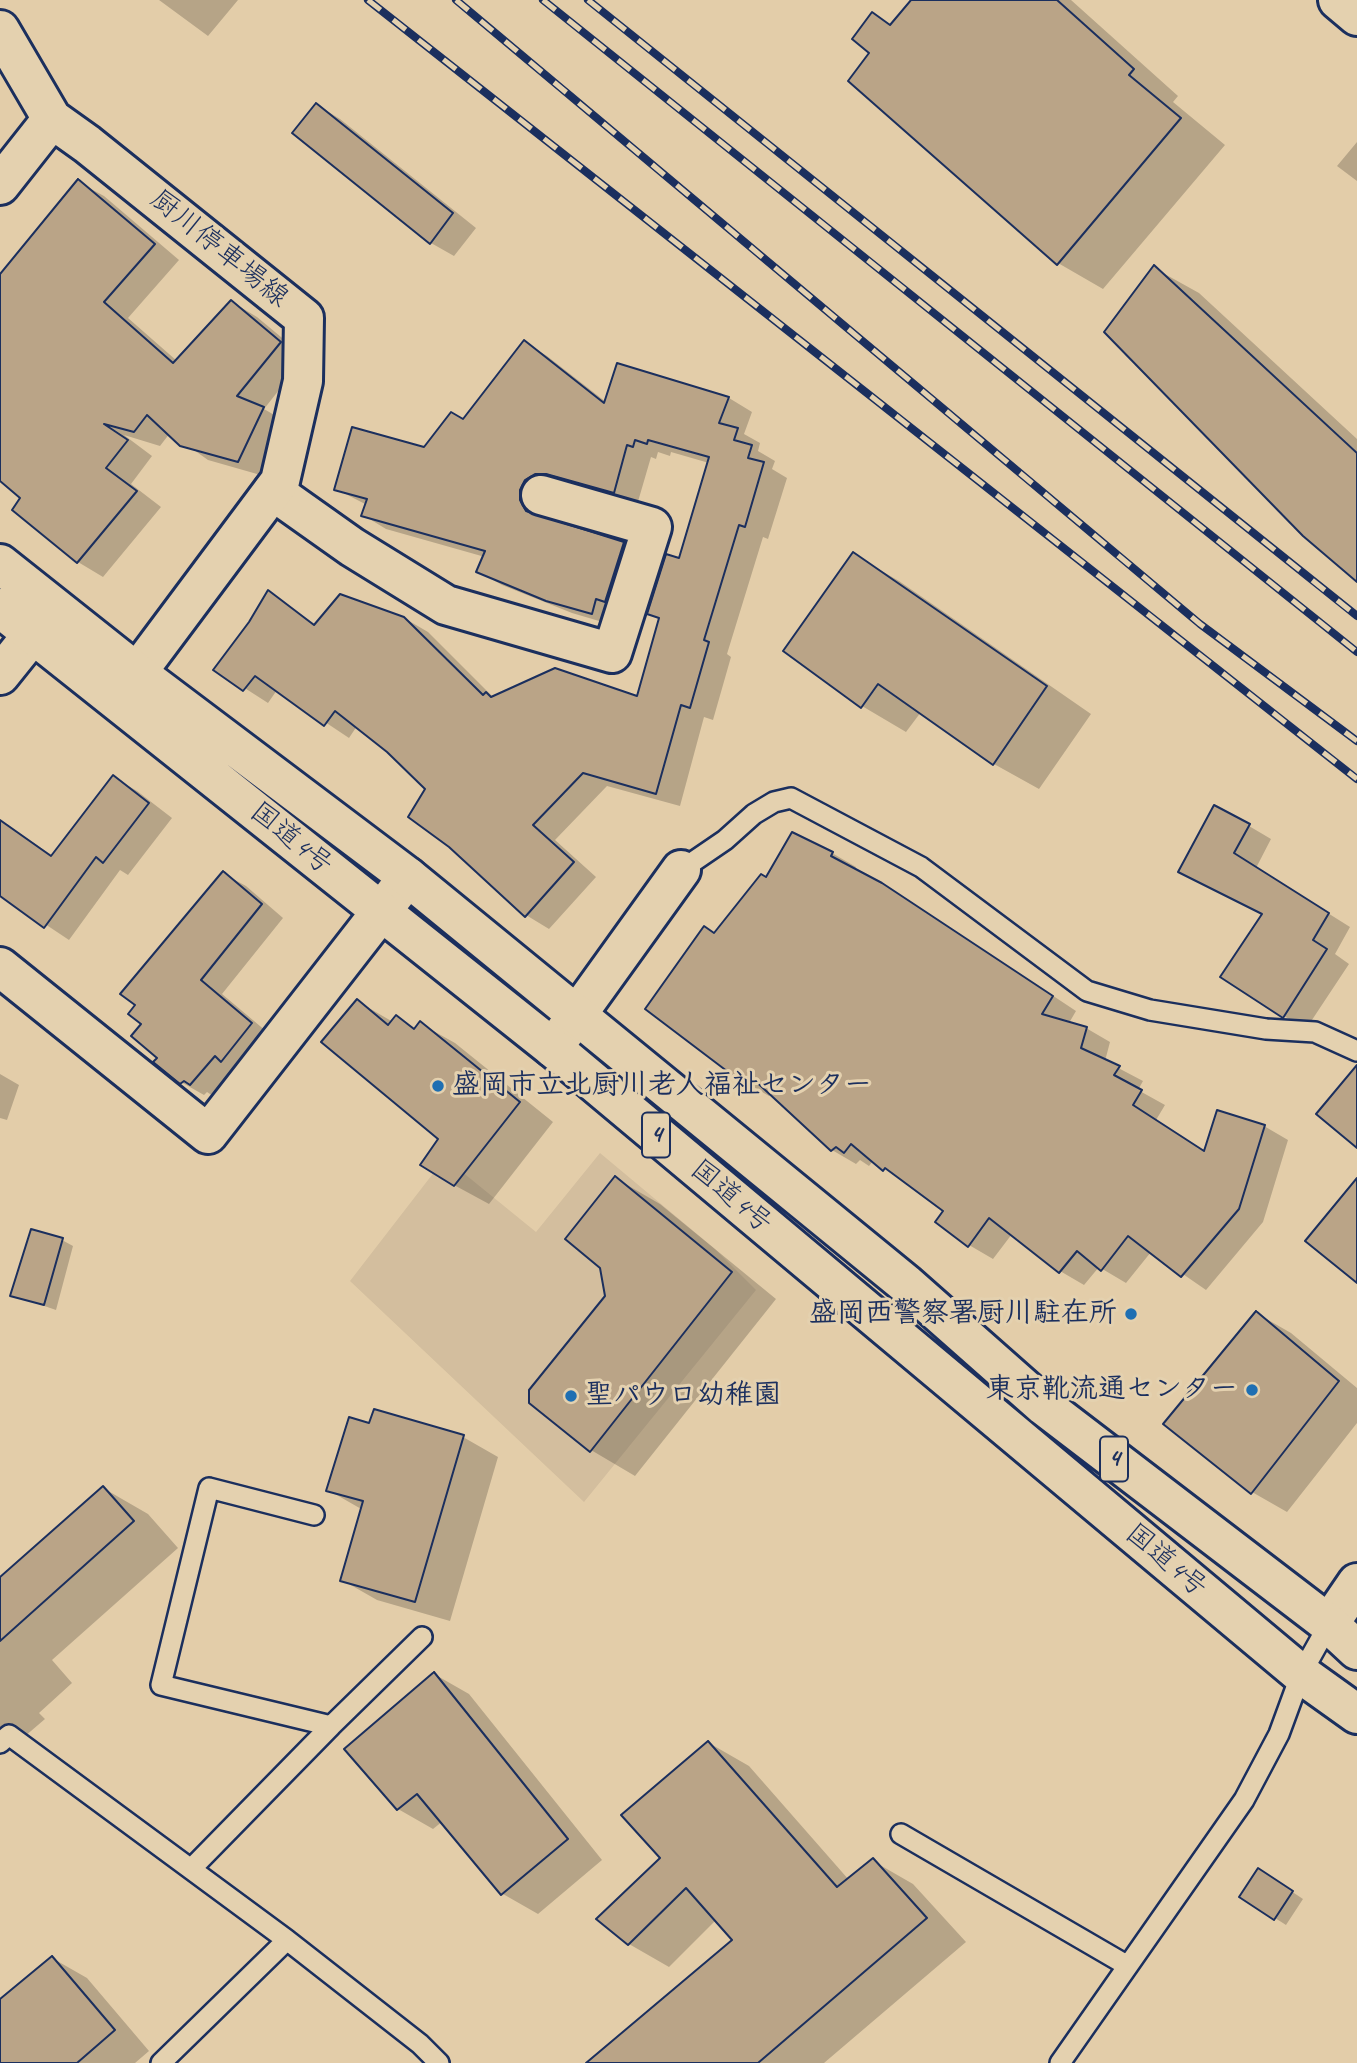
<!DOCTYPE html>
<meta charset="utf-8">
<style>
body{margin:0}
canvas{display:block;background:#e3cda9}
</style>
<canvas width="1357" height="2063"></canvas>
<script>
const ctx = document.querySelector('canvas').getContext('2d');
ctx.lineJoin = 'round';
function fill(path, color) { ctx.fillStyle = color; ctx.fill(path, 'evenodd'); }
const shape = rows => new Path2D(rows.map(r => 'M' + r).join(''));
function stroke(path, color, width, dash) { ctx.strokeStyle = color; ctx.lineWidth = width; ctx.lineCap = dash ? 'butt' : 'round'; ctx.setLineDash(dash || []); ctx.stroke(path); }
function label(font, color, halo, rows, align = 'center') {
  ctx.font = font + ' Caveat,"Klee One",sans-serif'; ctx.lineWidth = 6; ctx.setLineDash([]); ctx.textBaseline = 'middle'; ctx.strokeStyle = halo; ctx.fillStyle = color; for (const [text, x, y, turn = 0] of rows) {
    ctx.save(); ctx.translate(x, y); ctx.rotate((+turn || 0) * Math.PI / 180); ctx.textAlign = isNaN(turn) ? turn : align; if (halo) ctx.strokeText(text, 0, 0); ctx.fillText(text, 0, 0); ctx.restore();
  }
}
const built = shape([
 [600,1153,715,1249,756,1290,584,1502,350,1281,445,1158,536,1232]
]);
const shadow = shape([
 [159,0,238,0,208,36],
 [914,0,1071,0,1178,96,1173,102,1225,145,1103,289,1058,263,871,53,872,14,892,25],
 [317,105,340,119,476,228,454,256,431,243],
 [1357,142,1357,181,1337,166],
 [78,182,104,196,179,260,128,318,177,361,232,302,257,317,305,357,264,409,288,423,264,476,208,460,170,433,160,446,124,435,152,456,131,484,161,507,103,577,78,562,22,498,0,458,0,278],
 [1154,268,1199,293,1357,439,1357,580],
 [524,342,547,356,606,402,618,365,729,398,752,412,744,434,760,443,758,451,775,461,772,469,787,478,768,539,763,537,727,654,731,657,713,720,704,717,680,806,607,786,555,840,596,877,549,929,526,915,427,789,388,750,357,726,349,738,277,690,268,703,215,669,250,623,269,592,316,625,404,618,428,632,494,698,638,699,661,620,649,613,680,560,709,463,671,452,670,456,658,452,656,459,651,457,637,505,543,514,545,519,623,544,647,557,616,626,572,613,502,585,479,572,485,557,386,529,363,515,367,505,336,489,424,449,463,421],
 [854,555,899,581,1091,714,1039,789,994,764,921,712,906,732,862,706],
 [113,777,137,791,172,818,128,875,120,870,69,940,0,894,0,820,53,856],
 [1249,826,1271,839,1256,868,1350,927,1335,954,1349,964,1306,1029,1284,1016,1263,914,1203,884],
 [832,853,856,867,855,871,907,899,1076,1011,1069,1023,1086,1028,1110,1042,1105,1061,1143,1081,1138,1090,1165,1105,1156,1120,1206,1152,1264,1126,1288,1140,1263,1222,1206,1290,1151,1252,1126,1283,1099,1267,1084,1285,1060,1271,1012,1234,993,1259,969,1245,946,1211,908,1183,873,1161,869,1166,860,1160,856,1164,832,1150,771,1094,769,1096,745,1082,715,934,767,879],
 [224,874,246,886,283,918,222,994,273,1037,213,1096,207,1092,204,1095,181,1082,159,1058,143,1024],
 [357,1001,393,1022,397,1017,416,1029,421,1024,455,1043,553,1122,489,1204,454,1185,440,1138],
 [0,1074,19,1085,7,1120,0,1118],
 [615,1178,660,1204,776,1299,635,1476,591,1450],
 [62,1240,73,1246,56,1310,12,1295],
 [1256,1313,1291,1333,1357,1388,1357,1423,1287,1512,1252,1492],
 [370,1425,463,1437,498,1457,450,1621,377,1600,342,1580,363,1510,328,1490],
 [103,1488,148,1514,178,1548,52,1660,72,1683,39,1713,45,1719,10,1749,0,1743,0,1579],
 [434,1674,469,1694,602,1860,538,1914,503,1894,443,1821,433,1829,398,1809],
 [709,1743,749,1766,849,1880,873,1861,913,1884,966,1942,824,2063,623,2063,734,1940,716,1920,669,1967,629,1944],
 [1270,1877,1303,1899,1286,1925,1275,1918],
 [52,1958,87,1978,149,2051,135,2063,0,2063,0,2002]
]);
const building = shape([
 [911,0,1057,0,1134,69,1129,75,1181,118,1057,265,848,81,869,53,852,39,872,12,890,25,911,0],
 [316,103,453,213,430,244,292,133,316,103],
 [78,179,155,244,104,302,173,363,231,300,281,342,237,396,264,407,238,462,180,446,147,415,134,432,104,424,128,440,106,468,137,491,77,563,12,510,20,498,0,481,0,274,78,179],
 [1154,265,1357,453,1357,582,1303,536,1104,332,1154,265],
 [524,340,604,403,617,363,729,397,719,423,738,428,734,440,752,445,748,458,764,462,745,527,739,525,704,640,709,642,690,708,681,705,656,794,583,773,533,825,574,862,525,917,449,847,408,817,425,789,387,752,335,711,324,726,255,676,243,691,213,670,249,622,268,590,314,625,340,594,404,617,483,695,486,692,491,697,555,668,637,696,659,618,647,614,666,554,679,558,709,457,648,440,647,444,635,440,633,447,627,445,614,493,546,474,535,474,525,480,520,490,520,500,526,511,624,542,605,602,596,599,592,614,546,601,476,572,485,551,361,516,367,499,334,490,352,427,424,447,451,412,463,419,524,340],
 [853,552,1047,686,993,765,878,684,861,708,783,651,853,552],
 [113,775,149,803,103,863,96,857,44,928,0,896,0,820,51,856,113,775],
 [1214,805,1250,824,1234,853,1329,913,1313,940,1327,949,1283,1018,1220,977,1262,914,1178,872,1214,805],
 [792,832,833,852,831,856,882,883,1053,996,1042,1014,1087,1027,1081,1048,1120,1066,1114,1075,1142,1090,1133,1105,1204,1151,1217,1110,1265,1125,1239,1209,1181,1277,1128,1236,1101,1271,1077,1251,1059,1273,989,1218,968,1247,935,1222,943,1211,885,1168,883,1171,851,1144,844,1153,836,1147,831,1151,750,1076,744,1084,645,1009,704,926,714,933,761,874,766,877,792,832],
 [223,871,262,904,201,980,252,1023,221,1062,215,1056,190,1085,184,1081,180,1084,153,1062,157,1058,131,1036,141,1024,128,1014,135,1005,120,994,223,871],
 [357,999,388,1025,396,1015,414,1029,420,1021,520,1102,454,1186,420,1165,438,1139,321,1042,357,999],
 [1357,1065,1357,1148,1316,1114,1357,1065],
 [615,1176,732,1272,590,1452,529,1403,529,1390,605,1296,600,1268,565,1239,615,1176],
 [1357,1178,1357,1283,1305,1241,1357,1178],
 [31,1229,63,1238,44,1305,10,1296,31,1229],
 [1256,1311,1339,1381,1251,1494,1163,1424,1256,1311],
 [374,1409,464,1435,415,1602,340,1581,363,1501,326,1491,349,1417,369,1423,374,1409],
 [103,1486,134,1521,0,1641,0,1577,103,1486],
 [434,1672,568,1839,501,1895,417,1794,397,1810,344,1749,434,1672],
 [708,1741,837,1887,873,1858,927,1918,758,2063,586,2063,732,1940,686,1888,628,1945,596,1919,660,1858,621,1815,708,1741],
 [1258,1868,1293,1891,1274,1920,1239,1897,1258,1868],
 [52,1956,115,2030,77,2063,0,2063,0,1999,52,1956]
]);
const lane = shape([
 [681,870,725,840,754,814,774,802,791,798,921,867,1087,991,1150,1010,1266,1029,1315,1032,1357,1051],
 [331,1726,422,1637],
 [0,1743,9,1735,287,1940],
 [901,1834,1128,1966],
 [191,1869,331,1726,161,1685,209,1488,314,1515],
 [161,2063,287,1940,420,2044,439,2063],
 [1060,2063,1244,1800,1279,1734,1301,1674,1329,1624]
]);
const street = shape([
 [273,491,352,547,446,605,612,653,652,527,541,495],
 [0,675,53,609],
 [0,967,208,1134,408,877],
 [553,1048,681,870]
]);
const secondary = shape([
 [1338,0,1357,16],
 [0,30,52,119,87,144,304,318,303,381,280,481,118,698],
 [0,185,52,119],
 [1329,1624,1357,1583]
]);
const highway = shape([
 [0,564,136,672,408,877,906,1284,1044,1406,1329,1624,1357,1650],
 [0,608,553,1048,1301,1674,1357,1714]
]);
const rail = shape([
 [368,0,1357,779],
 [456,0,1200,624,1357,741],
 [543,0,1357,652],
 [588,0,1357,616]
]);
const markers = [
 [438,1086,7,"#1f6fb2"],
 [1131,1314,7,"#1f6fb2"],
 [1252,1390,7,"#1f6fb2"],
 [571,1396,7,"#1f6fb2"]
];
const shields = [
 [656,1135,28],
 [1114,1459,28]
];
const shieldNames = [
 ["4",656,1135],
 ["4",1114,1459]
];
const streetNames = [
 ["厨川停車場線",219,249,39],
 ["国道4号",291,839,39],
 ["国道4号",731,1197,40],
 ["国道4号",1166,1561,40]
];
const poiNames = [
 ["盛岡市立北厨川老人福祉センター",452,1086],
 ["盛岡西警察署厨川駐在所",1117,1314,"right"],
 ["東京靴流通センター",1238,1390,"right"],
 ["聖パウロ幼稚園",585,1396]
];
fill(built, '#d3be9e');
fill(shadow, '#0003');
fill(building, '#baa487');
stroke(building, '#1b2f5e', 2);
stroke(lane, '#1b2f5e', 24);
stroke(street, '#1b2f5e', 44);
stroke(secondary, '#1b2f5e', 44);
stroke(highway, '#1b2f5e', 44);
stroke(lane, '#e4d1af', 19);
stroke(street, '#e4d1af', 38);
stroke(secondary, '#e4d1af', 38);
stroke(highway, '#e4d1af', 38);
stroke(rail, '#1b2f5e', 8);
stroke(rail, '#e4d1af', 5, [16]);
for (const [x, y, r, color] of markers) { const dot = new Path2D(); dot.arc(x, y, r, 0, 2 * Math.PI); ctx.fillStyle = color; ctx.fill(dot); stroke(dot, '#e4d1af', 2.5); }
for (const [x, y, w] of shields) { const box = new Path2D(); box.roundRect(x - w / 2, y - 22.5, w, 45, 5); ctx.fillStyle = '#e4d1af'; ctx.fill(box); stroke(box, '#1b2f5e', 2); }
label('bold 26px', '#1b2f5e', null, shieldNames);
label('28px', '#1b2f5e', '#e4d1af', streetNames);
label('bold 28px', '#1b2f5e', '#e4d1af', poiNames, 'left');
</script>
